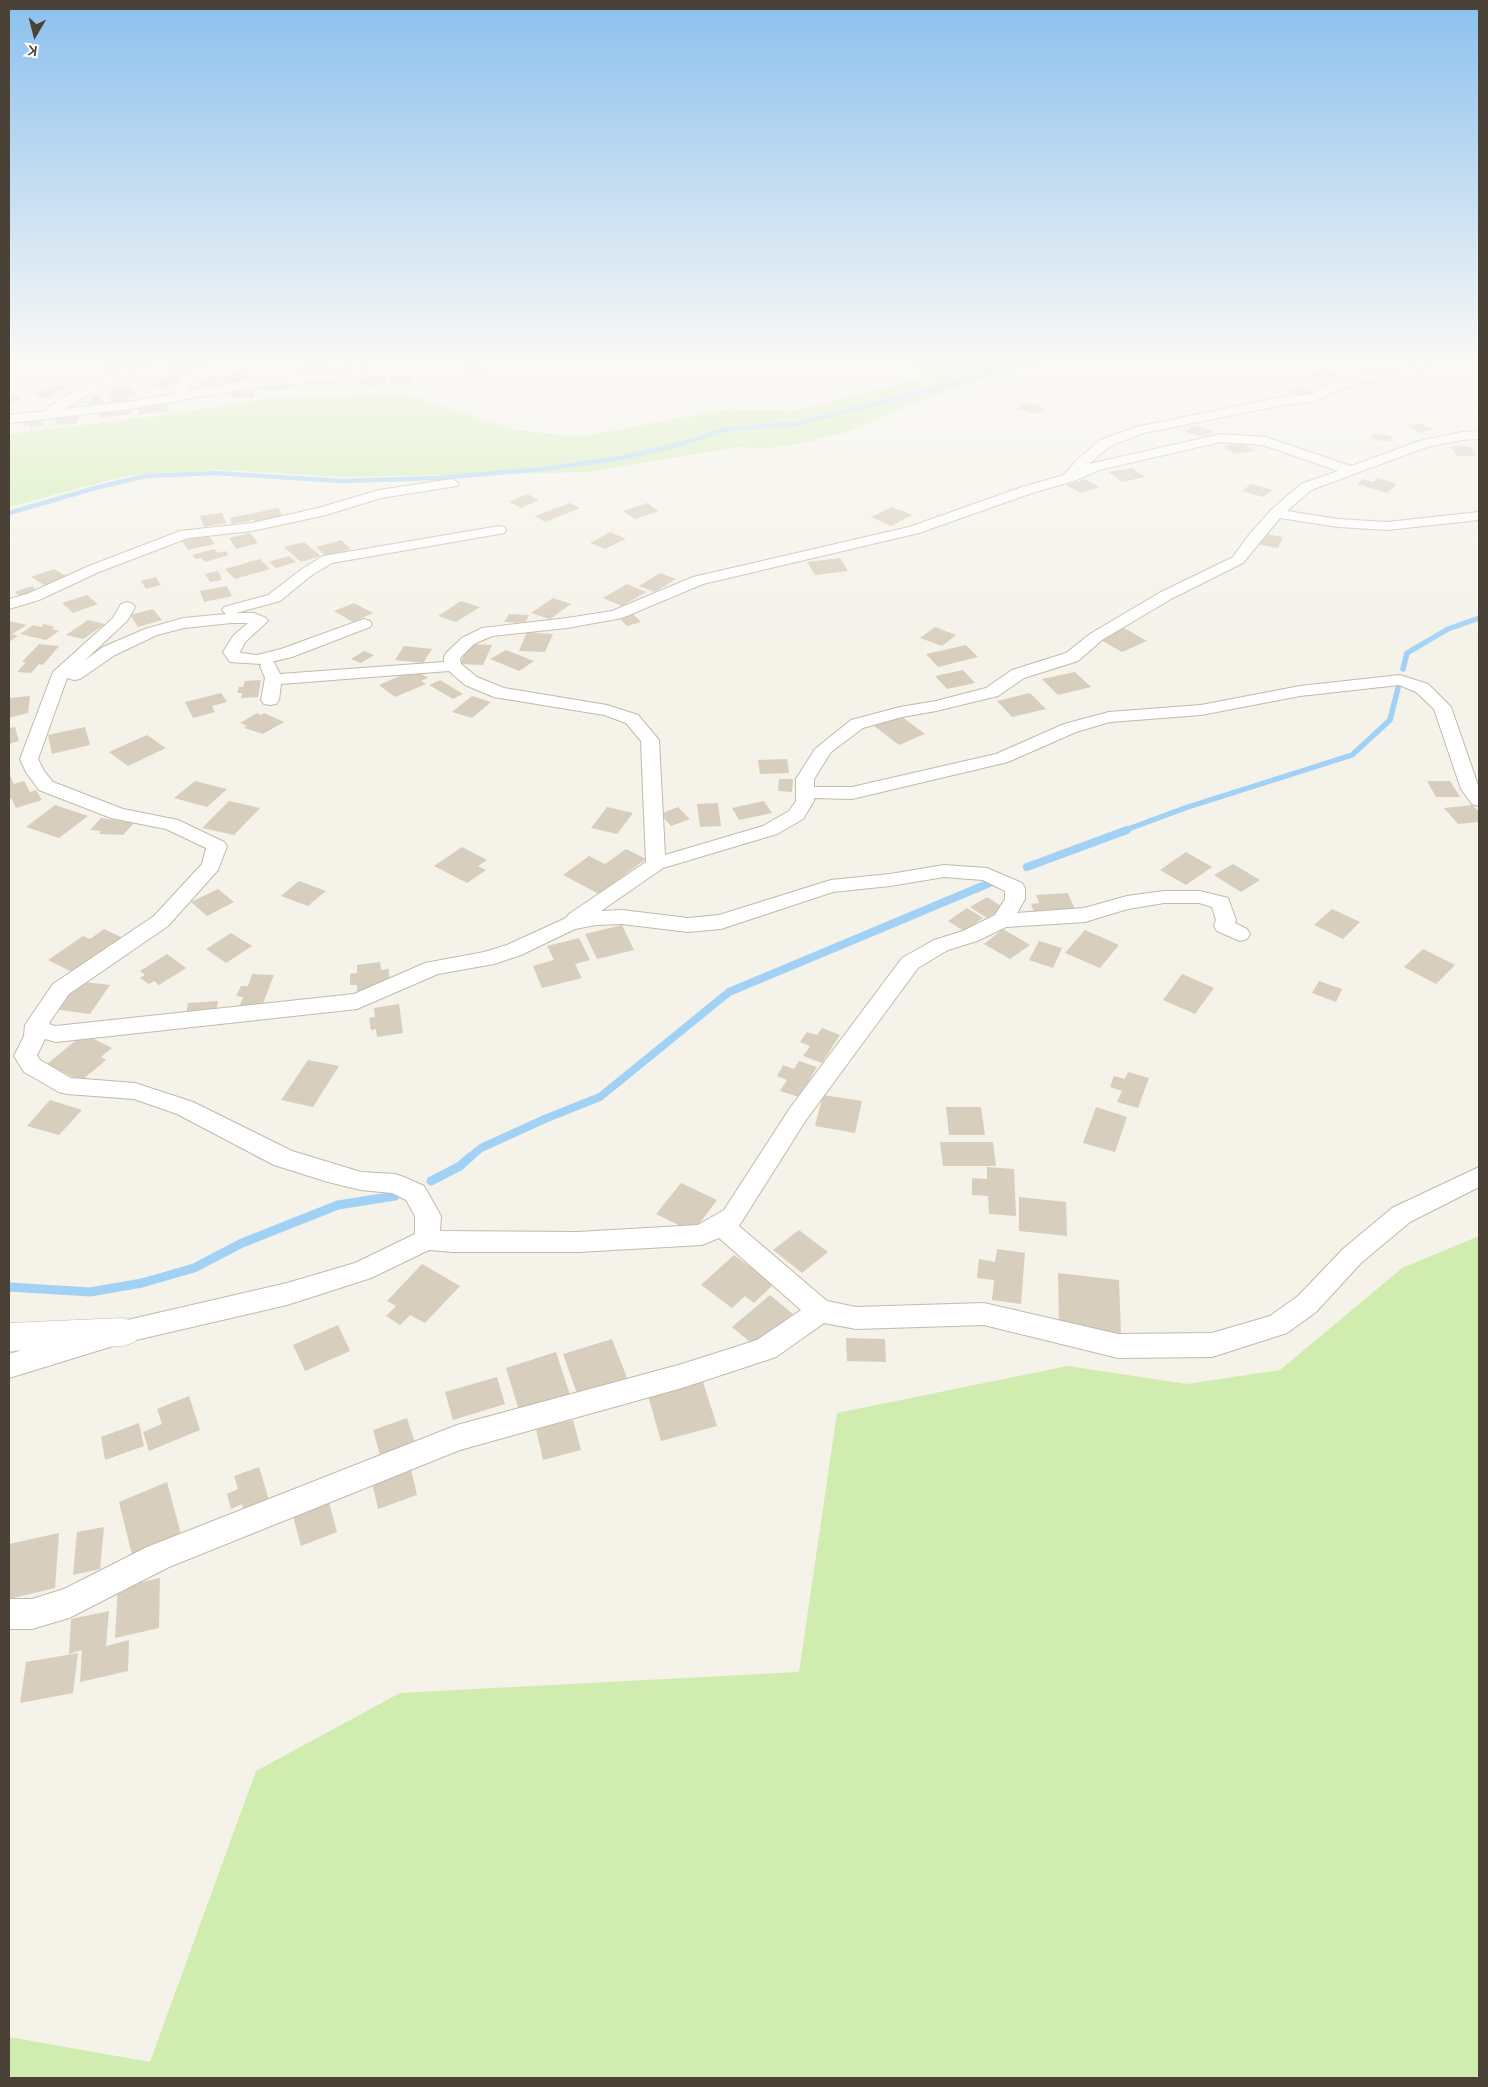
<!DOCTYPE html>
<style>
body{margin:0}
#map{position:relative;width:1488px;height:2087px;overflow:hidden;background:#f5f2e9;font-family:"Nunito Sans",sans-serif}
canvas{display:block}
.frame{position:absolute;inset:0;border:10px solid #4a4236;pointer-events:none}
.north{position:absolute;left:10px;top:10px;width:50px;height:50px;-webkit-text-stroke:4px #fff;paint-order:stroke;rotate:188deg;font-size:14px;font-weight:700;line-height:20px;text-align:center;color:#4a4236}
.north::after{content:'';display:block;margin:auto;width:18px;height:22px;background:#4a4236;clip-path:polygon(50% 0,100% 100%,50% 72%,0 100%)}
</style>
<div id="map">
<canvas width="1488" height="2087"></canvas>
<div class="frame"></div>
<div class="north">K</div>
</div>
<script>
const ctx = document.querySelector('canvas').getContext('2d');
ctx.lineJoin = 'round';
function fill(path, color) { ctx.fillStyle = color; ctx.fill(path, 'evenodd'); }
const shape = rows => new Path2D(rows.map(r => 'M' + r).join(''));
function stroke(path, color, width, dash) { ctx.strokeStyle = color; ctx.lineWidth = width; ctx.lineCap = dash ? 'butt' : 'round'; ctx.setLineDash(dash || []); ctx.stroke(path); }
const green = shape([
 [913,363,1045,363,1014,369,917,402,850,431,805,443,767,448,736,447,591,472,344,477,223,470,151,473,121,477,9,507,9,434,18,433,163,415,270,398,408,395,517,430,579,437,727,409,795,411,917,379,927,368],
 [1479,1236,1479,2078,9,2078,9,2037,150,2062,256,1771,400,1693,799,1672,837,1413,1068,1366,1187,1384,1280,1370,1402,1268]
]);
const streamFar3 = shape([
 [9,513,95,488,145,476,216,473,341,481,438,478,543,469,621,458,684,443,726,429,796,424,971,379,1023,363]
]);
const streamFar2 = shape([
 [1403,669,1407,653,1448,629,1479,618],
 [1123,831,1185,808,1352,755,1390,720,1398,688]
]);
const streamFar1 = shape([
 [1027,867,1127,830],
 [469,1158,481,1148,547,1118,600,1097,729,992,992,882]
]);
const stream = shape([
 [431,1181,460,1166,470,1157],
 [9,1287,90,1292,142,1283,194,1268,242,1243,338,1205,395,1196]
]);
const building = shape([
 [112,363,134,363,127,369,120,368,117,370,109,369,112,367,107,367],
 [175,363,188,363,181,370,168,369],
 [308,363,326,363,332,368,312,373,302,364],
 [481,365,485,372,465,374,462,366],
 [1325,369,1339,375,1322,379,1309,373],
 [241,372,253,378,234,384,222,378],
 [167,375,183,376,168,389,152,388],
 [412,375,412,384,390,385,390,376],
 [212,376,223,377,212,386,201,385],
 [365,376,387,377,379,386,357,385],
 [292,381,292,388,271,391,271,390,264,390,264,383],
 [60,385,67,388,51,393,55,395,44,399,33,393],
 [133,387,131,392,136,391,134,397,129,397,127,403,108,404,114,388],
 [1300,387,1317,394,1303,398,1287,391],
 [254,390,254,397,231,399,231,392],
 [14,394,22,398,9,404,9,396],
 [92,395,103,395,101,400,104,400,101,407,87,407,89,404,86,404,87,402,90,402],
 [168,402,167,412,138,414,139,405],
 [1029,402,1046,409,1034,414,1016,408],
 [131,406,131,414,100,418,101,409],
 [40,416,44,425,30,428,29,425,24,426,23,422,27,422,26,418],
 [80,416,75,424,53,425,58,417],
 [1420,423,1433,429,1420,433,1408,427],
 [1193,425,1213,431,1205,437,1185,432],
 [1373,433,1392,436,1390,442,1370,439],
 [1243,443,1254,451,1234,454,1224,446],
 [1450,446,1470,446,1476,456,1457,456],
 [1132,468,1145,477,1122,482,1109,472],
 [1378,478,1397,484,1387,493,1357,484,1363,479,1373,482],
 [1085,479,1100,487,1081,493,1066,485],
 [1251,484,1272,490,1263,497,1242,491],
 [527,494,539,500,521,508,509,502],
 [570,503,580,508,545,522,535,516],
 [647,503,659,511,635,519,623,511],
 [892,507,912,515,891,526,871,517],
 [278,508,282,515,276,517,277,519,255,523,254,520,232,524,230,518],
 [222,513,226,523,204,527,200,516],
 [610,532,626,539,605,549,590,543],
 [250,533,258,543,236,549,229,538],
 [1260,533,1283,537,1278,548,1255,544],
 [208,535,215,544,188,550,182,541],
 [341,540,351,549,326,556,316,547],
 [304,542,321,556,301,562,284,547],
 [214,549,218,553,225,551,229,555,205,562,201,558,196,559,192,555],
 [289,556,296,562,276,568,269,562],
 [840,558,848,571,815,575,807,562],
 [260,559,270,569,235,579,225,569],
 [54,569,68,577,46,586,31,577],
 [218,571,222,580,210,582,205,574],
 [660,573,676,579,655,592,639,586],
 [156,577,161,585,146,589,141,581],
 [627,584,646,592,622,606,603,598],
 [32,586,37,592,20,597,15,592],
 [227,586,232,596,204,602,200,591],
 [87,595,98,604,73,613,62,603],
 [553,598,571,604,550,619,531,613],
 [461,601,480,607,456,622,438,616],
 [354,603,373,613,353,622,334,611],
 [153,609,162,620,138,627,130,615],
 [631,612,641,622,627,626,617,616],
 [509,614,529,615,525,623,504,622],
 [88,620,105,624,83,639,66,635],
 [9,621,27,625,12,634,18,636,9,642],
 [44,624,55,627,52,629,59,631,46,640,20,634,33,625,41,627],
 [935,627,956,635,942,646,920,638],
 [1124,628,1147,641,1122,652,1099,639],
 [527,632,553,634,545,652,519,651],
 [39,644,59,646,43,665,39,664,31,673,17,672,26,662,22,662],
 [469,644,492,645,483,665,460,664],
 [966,645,978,657,938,667,926,654],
 [404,646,432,649,423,663,395,660],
 [506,650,534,661,519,671,490,659],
 [364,651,374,655,361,663,351,659],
 [963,670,975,683,947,689,935,676],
 [409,672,414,675,420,673,428,678,421,681,426,684,395,697,379,685],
 [1075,672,1091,687,1058,695,1042,679],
 [261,680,258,697,241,698,242,693,237,693,239,687,243,687,245,681],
 [440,680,463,694,453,699,429,685],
 [221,693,227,702,212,706,215,712,193,718,185,702],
 [1030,693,1046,709,1012,717,997,701],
 [30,696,28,713,9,718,9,698],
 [472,696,491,702,472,718,452,712],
 [257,713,261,715,264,713,284,722,263,734,244,728,247,726,240,723],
 [901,716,925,734,899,745,874,726],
 [15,727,19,741,9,744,9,728],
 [85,727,90,745,52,754,48,735],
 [147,735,166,748,128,766,109,752],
 [787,759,789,773,760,774,758,760],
 [9,773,14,784,24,781,30,792,36,790,42,800,16,808,11,798,9,799],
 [779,779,793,779,792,792,778,791],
 [195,781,227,789,207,807,174,798],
 [1427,781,1450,781,1460,797,1436,797],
 [229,801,260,808,234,835,202,828],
 [764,801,772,813,739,820,732,808],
 [718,803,721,826,700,827,697,804],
 [55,805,88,816,59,838,26,827],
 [1473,805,1479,812,1479,822,1458,824,1444,808],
 [607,807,633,813,617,834,591,828],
 [678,807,690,819,671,826,660,814],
 [101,818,134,823,123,835,99,834,101,831,90,830],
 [462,847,487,860,478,866,486,870,467,883,434,866],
 [626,849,646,859,599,894,563,875,589,856,605,864],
 [1186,852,1212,867,1186,885,1160,870],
 [1233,864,1260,880,1241,892,1214,875],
 [299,881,326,891,308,906,281,896],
 [218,889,234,902,207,916,191,902],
 [1068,893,1076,912,1035,915,1031,904,1039,903,1036,895],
 [987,897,1004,908,987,918,970,907],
 [967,908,983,918,964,931,948,921],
 [1332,909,1360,922,1343,939,1314,925],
 [622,925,634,950,597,959,585,934],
 [104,929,123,938,74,973,48,960,83,936,90,939],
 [1003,929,1030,945,1010,959,984,944],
 [1085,930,1119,945,1100,968,1065,953],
 [231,933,252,946,226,963,206,949],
 [579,938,590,960,575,964,582,978,542,988,533,966,554,960,547,946],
 [1039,941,1062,948,1053,968,1029,960],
 [1423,949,1455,965,1436,984,1404,967],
 [167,954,186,968,159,985,154,981,149,984,140,978,145,975,140,971],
 [380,962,381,970,389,969,389,981,381,982,381,991,357,993,357,985,350,985,350,974,357,973,357,965],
 [252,974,274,975,262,1006,240,1005,243,997,236,996,241,986,248,986],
 [1182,974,1214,988,1195,1014,1163,1000],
 [77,981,110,985,90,1014,52,1009],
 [1319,981,1342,989,1336,1002,1312,993],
 [218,1001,216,1014,186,1016,188,1003],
 [399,1004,403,1033,377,1037,376,1029,371,1030,369,1018,375,1017,374,1008],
 [822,1028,840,1035,822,1063,803,1056,810,1046,800,1042,807,1032,817,1035],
 [84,1034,112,1048,101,1057,106,1060,81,1081,47,1064],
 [308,1060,339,1066,313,1107,281,1100],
 [799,1061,817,1067,799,1097,780,1091,787,1080,777,1076,783,1065,794,1069],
 [1128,1072,1149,1078,1138,1108,1117,1102,1122,1091,1110,1087,1114,1076,1125,1079],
 [823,1095,862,1101,855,1133,815,1126],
 [50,1100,82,1110,59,1135,27,1126],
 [946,1107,981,1107,985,1135,949,1135],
 [1096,1107,1127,1117,1115,1152,1083,1143],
 [940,1142,993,1142,996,1166,943,1166],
 [987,1167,1014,1169,1016,1216,989,1214,988,1196,972,1195,972,1178,987,1179],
 [681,1183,717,1200,693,1232,656,1214],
 [1019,1197,1066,1202,1067,1236,1019,1231],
 [799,1230,828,1252,802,1273,773,1250],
 [997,1249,1025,1253,1021,1304,992,1300,994,1280,977,1278,979,1259,995,1262],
 [734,1255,774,1284,754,1303,745,1296,732,1308,701,1285],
 [422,1264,460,1286,425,1323,410,1315,400,1325,386,1316,396,1306,387,1301],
 [1058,1273,1119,1280,1121,1333,1059,1326],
 [770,1295,793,1314,755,1346,732,1327],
 [338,1325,350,1351,305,1371,293,1345],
 [846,1338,885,1339,886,1362,847,1361],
 [612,1339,629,1383,579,1399,563,1354],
 [556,1352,571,1398,520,1414,506,1368],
 [497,1377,505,1404,453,1420,445,1392],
 [703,1382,717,1426,661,1441,648,1396],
 [189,1396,200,1430,149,1451,143,1432,162,1424,157,1409],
 [407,1418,417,1449,382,1462,373,1430],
 [573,1420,581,1450,543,1460,536,1429],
 [139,1423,144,1446,105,1460,101,1437],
 [410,1465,417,1495,378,1509,371,1478],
 [259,1467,270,1503,245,1514,242,1504,231,1509,227,1494,238,1489,234,1476],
 [167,1482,181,1534,132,1555,119,1502],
 [327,1495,337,1532,301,1546,291,1509],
 [104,1527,100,1569,73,1575,77,1532],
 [59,1533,55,1588,9,1599,9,1544],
 [160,1578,159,1628,115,1638,118,1587],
 [109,1611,106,1646,129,1640,128,1671,80,1682,82,1650,69,1654,71,1619],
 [78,1653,73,1693,20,1703,26,1662]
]);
const minor = shape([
 [135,363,151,363,95,390,64,409,132,401,173,394,179,381,194,363,207,363,191,382,187,391,249,380,349,372,350,363,362,363,361,375,355,379,249,388,132,409,9,423,9,415,47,411,48,407,87,384,135,363],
 [1418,363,1431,364,1415,375,1359,383,1329,394,1317,401,1283,405,1144,433,1110,446,1089,464,1221,434,1265,437,1351,466,1419,441,1463,432,1479,431,1479,439,1463,440,1427,447,1311,490,1287,511,1338,519,1387,522,1479,512,1479,520,1387,530,1338,527,1280,518,1243,563,1171,599,1102,640,1078,661,1024,678,998,696,936,711,902,717,863,728,831,752,814,779,814,787,852,787,996,754,1064,724,1109,712,1201,705,1300,686,1400,675,1428,684,1451,707,1479,788,1479,806,1472,804,1461,789,1434,709,1416,692,1399,685,1300,696,1201,715,1110,722,1076,732,1008,762,852,799,814,798,814,801,803,819,777,834,663,868,601,911,622,910,688,918,719,915,831,880,890,874,944,865,987,868,1022,883,1025,888,1025,899,1017,913,1084,908,1127,896,1164,891,1200,891,1228,898,1236,920,1235,923,1247,929,1250,934,1247,939,1240,941,1217,931,1214,926,1216,920,1212,907,1199,903,1164,903,1128,909,1085,922,1006,927,977,941,948,950,918,968,806,1120,739,1226,827,1301,856,1307,984,1303,1118,1334,1212,1333,1270,1316,1298,1296,1343,1249,1392,1208,1479,1167,1479,1187,1410,1222,1361,1263,1316,1312,1287,1333,1212,1357,1118,1358,984,1325,856,1329,824,1323,776,1357,682,1388,460,1450,169,1567,69,1618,32,1629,9,1629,9,1599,32,1599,64,1589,147,1547,457,1425,682,1364,757,1340,801,1310,719,1238,702,1245,578,1252,453,1252,429,1250,371,1278,287,1305,123,1343,9,1378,9,1354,123,1321,287,1283,355,1263,415,1234,415,1216,406,1200,392,1193,361,1190,328,1182,274,1165,177,1114,134,1099,67,1094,59,1092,24,1072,14,1056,24,1036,25,1025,53,984,154,916,202,864,206,848,166,829,111,818,39,790,26,772,20,759,53,672,113,618,121,604,127,602,133,604,135,607,127,621,84,661,103,647,145,629,183,618,226,614,222,610,224,607,268,595,302,569,323,556,499,526,504,527,506,530,504,533,499,534,332,563,312,575,280,601,236,613,254,613,266,618,268,621,245,642,240,652,241,653,257,655,281,649,358,621,364,619,370,621,372,624,370,627,292,657,271,662,274,662,280,674,444,662,444,657,446,653,462,638,482,628,567,618,612,611,693,577,909,527,1022,487,1064,475,1076,461,1100,440,1136,427,1283,397,1313,394,1321,388,1353,377,1408,369,1418,363],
 [1221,442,1263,445,1338,471,1301,484,1271,510,1248,536,1233,557,1159,593,1090,634,1066,653,1012,670,986,688,936,701,900,707,851,720,815,749,796,779,796,801,789,811,763,826,665,855,659,740,638,715,607,705,504,688,477,677,461,664,460,658,474,644,492,636,567,628,622,618,703,584,919,533,1032,493,1074,481,1099,470,1221,442],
 [231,623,248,623,233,636,223,652,230,662,261,664,260,666,265,678,261,700,264,704,270,705,276,704,279,700,281,684,449,671,465,685,494,697,604,715,626,723,641,741,646,862,569,914,566,918,507,945,484,952,425,963,354,994,56,1026,51,1025,49,1023,69,994,168,926,218,870,227,846,224,842,178,820,123,809,53,782,44,771,38,759,67,678,74,680,80,679,115,655,157,635,184,628,231,623],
 [944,877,983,880,1005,891,1005,899,995,915,963,931,934,940,902,958,790,1108,724,1210,698,1225,578,1232,440,1231,441,1216,424,1186,404,1177,395,1174,361,1172,292,1151,193,1102,135,1083,71,1078,40,1060,37,1055,45,1039,56,1042,357,1009,438,974,494,964,521,955,575,929,596,925,622,924,688,932,721,929,833,892,890,886,944,877],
 [452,479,459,483,457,486,381,498,326,515,252,531,188,538,99,572,39,600,9,609,9,599,27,594,89,566,180,531,252,523,318,508,379,490,452,479]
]);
const tertiary = shape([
 [123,1318,135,1322,139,1332,135,1342,123,1346,9,1351,9,1323,123,1318]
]);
fill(green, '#d0ecaf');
stroke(streamFar3, '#a1d2f6', 4.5);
stroke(streamFar2, '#a1d2f6', 5.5);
stroke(streamFar1, '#a1d2f6', 8);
stroke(stream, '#a1d2f6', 9);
fill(building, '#d8cebd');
stroke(minor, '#c2baaa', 2);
stroke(tertiary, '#c2baaa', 1);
fill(minor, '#fff');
fill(tertiary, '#fff');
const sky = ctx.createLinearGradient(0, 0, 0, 655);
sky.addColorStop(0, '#8bc0ee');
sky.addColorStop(0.55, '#faf9f5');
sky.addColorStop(1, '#faf9f500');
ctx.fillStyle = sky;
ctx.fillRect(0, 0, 1488, 655);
</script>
